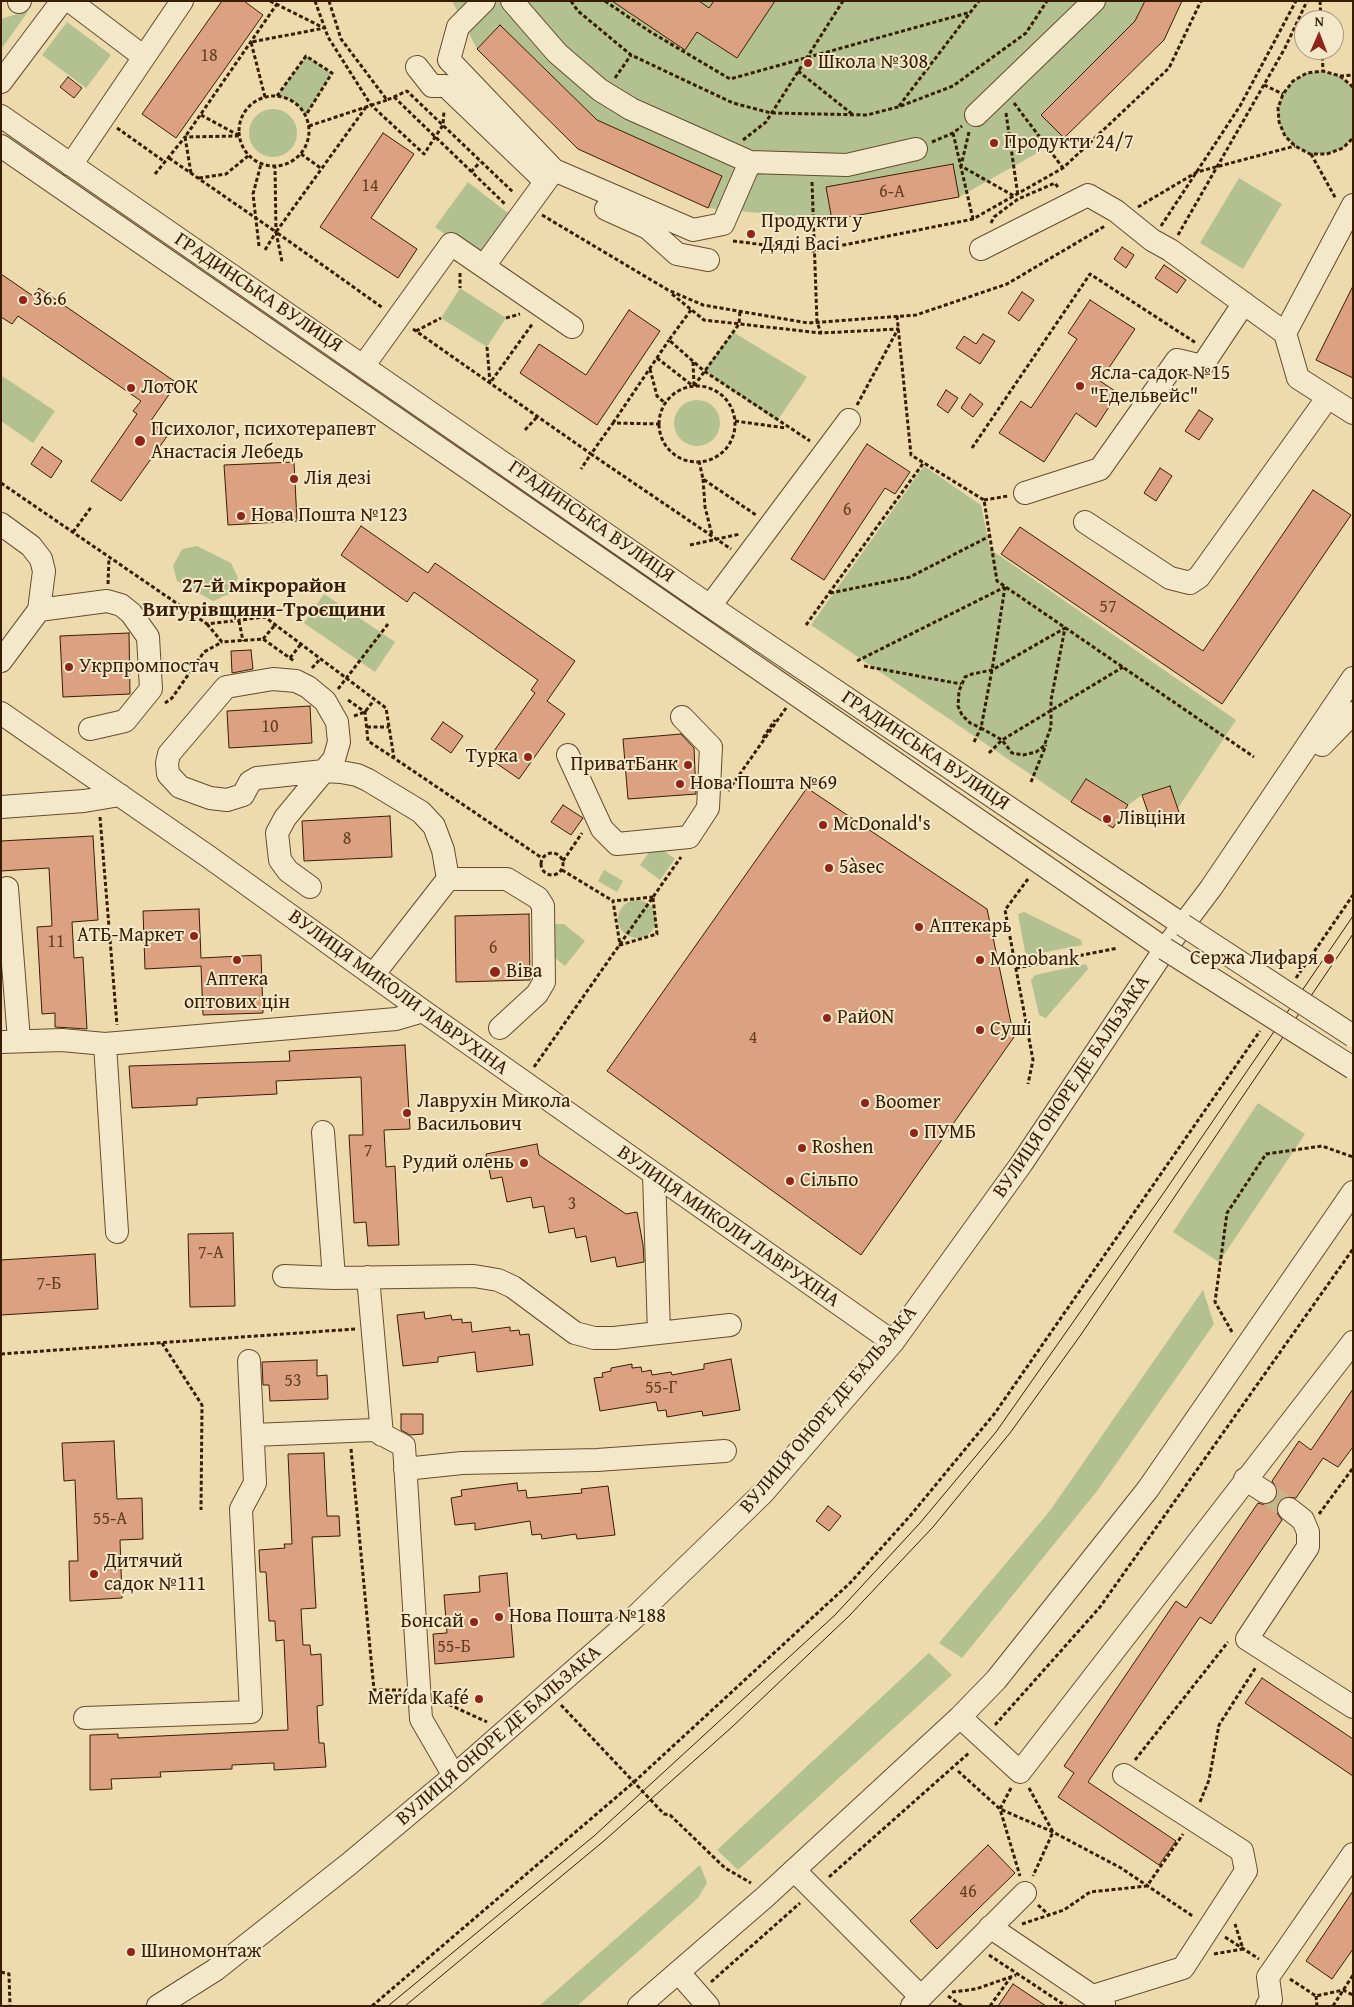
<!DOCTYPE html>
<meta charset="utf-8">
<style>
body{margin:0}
#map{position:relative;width:1354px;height:2007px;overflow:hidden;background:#eddbae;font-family:"Gentium Book Plus",serif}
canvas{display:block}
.frame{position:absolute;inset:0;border:2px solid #391d02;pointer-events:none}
.north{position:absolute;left:1294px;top:10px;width:50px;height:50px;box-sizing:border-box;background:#f3e8ca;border:1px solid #a9977a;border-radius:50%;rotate:1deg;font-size:14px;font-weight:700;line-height:20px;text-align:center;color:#391d02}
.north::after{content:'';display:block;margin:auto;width:18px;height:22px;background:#8f2418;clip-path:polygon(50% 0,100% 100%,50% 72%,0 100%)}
</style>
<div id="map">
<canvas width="1354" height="2007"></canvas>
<div class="frame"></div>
<div class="north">N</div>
</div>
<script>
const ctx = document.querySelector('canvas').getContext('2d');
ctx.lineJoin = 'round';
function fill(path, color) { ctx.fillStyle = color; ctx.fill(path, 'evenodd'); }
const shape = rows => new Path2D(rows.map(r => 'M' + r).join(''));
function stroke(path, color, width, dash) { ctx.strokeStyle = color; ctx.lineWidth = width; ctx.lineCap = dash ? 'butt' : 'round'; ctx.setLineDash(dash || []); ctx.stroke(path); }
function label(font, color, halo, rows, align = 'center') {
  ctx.font = font + ' "Gentium Book Plus",serif'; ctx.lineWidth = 4; ctx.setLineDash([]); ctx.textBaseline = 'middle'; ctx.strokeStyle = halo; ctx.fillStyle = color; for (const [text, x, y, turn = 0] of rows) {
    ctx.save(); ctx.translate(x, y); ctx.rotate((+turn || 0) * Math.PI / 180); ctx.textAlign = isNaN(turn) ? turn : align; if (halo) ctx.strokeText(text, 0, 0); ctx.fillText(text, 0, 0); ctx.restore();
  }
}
const green = shape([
 [452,1,1145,1,1135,21,1041,114,1064,138,959,197,952,164,826,187,832,220,708,208,722,176,597,120,500,26,477,49],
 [29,10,2,48,1,19],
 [67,22,111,55,86,88,42,55],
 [306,56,332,73,306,115,298,105,289,99,277,96],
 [1323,71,1340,76,1353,87,1353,138,1343,148,1327,154,1310,154,1295,146,1285,136,1279,122,1278,108,1283,94,1293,81,1307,73],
 '249 133a24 24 0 1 1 48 0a24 24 0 1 1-48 0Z',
 [1239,178,1282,204,1243,269,1200,243],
 [468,182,513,217,481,260,435,227],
 [460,288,506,318,487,347,441,318],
 [733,332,807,377,777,421,704,371],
 [2,376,55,411,33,443,1,421],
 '674 423a23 23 0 1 1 46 0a23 23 0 1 1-46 0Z',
 [924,466,981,505,990,549,1236,720,1178,808,1170,786,1142,795,1128,805,1086,779,1071,802,811,625],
 [197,546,231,563,238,578,229,594,213,601,177,581,173,566,182,549],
 [324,594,395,642,375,672,304,623],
 [655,844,675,859,660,880,640,865],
 [604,870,623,881,617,892,598,881],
 '618 919a19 19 0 1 1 38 0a19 19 0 1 1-38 0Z',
 [1024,912,1081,940,1082,945,1030,955,1025,952,1018,914],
 [552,924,564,924,585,941,565,966,545,950],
 [1086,964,1088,969,1046,1018,1039,1015,1031,980,1035,975],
 [1258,1103,1305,1134,1219,1262,1173,1232],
 [1203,1290,1214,1324,1097,1491,962,1658,939,1643,1049,1512],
 [929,1653,952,1675,738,1870,717,1850],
 [700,1865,707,1883,698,1898,577,2006,539,2006]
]);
const building = shape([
 [222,1,244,1,263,15,176,138,142,114,222,1],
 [612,1,699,1,709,8,714,1,775,1,737,58,697,32,685,50,612,1],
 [1145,1,1182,1,1164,40,1064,138,1041,115,1135,21,1145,1],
 [500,25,597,120,722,176,708,208,578,149,477,49,500,25],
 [68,77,82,88,74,98,60,87,68,77],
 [383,133,414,154,371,218,417,249,398,278,320,227,383,133],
 [953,164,959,197,832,220,826,187,953,164],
 [1122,247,1134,255,1126,268,1114,259,1122,247],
 [1164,265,1186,280,1177,293,1155,278,1164,265],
 [1,274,33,296,39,288,177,383,150,422,168,435,121,501,91,481,137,414,133,411,141,401,18,316,12,324,1,317,1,274],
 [1353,286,1353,378,1316,360,1353,286],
 [1022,292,1034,300,1019,321,1008,313,1022,292],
 [1090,300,1135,329,1100,381,1118,393,1096,427,1076,413,1044,462,999,433,1021,401,1031,408,1077,339,1068,333,1090,300],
 [629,310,660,331,597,425,520,373,539,344,586,375,629,310],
 [983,334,995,341,980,364,956,348,964,336,976,344,983,334],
 [946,390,958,398,948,413,937,405,946,390],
 [970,394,983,404,973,417,961,408,970,394],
 [1199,410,1213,419,1199,440,1185,431,1199,410],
 [867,444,910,472,895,494,885,488,824,580,791,559,867,444],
 [42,447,62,461,51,478,31,464,42,447],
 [294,462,297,521,228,525,224,465,294,462],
 [1160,468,1172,476,1156,501,1144,493,1160,468],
 [1313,490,1351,515,1222,704,1001,554,1020,527,1203,651,1313,490],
 [361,526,428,573,435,563,575,661,547,701,565,714,519,779,489,758,535,693,531,690,538,680,414,592,407,602,341,555,361,526],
 [129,633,130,694,63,697,60,636,129,633],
 [251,650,253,669,232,673,231,651,251,650],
 [310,706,312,743,229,748,227,711,310,706],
 [443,722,463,736,451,753,431,739,443,722],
 [681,734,694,748,696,794,628,799,623,739,681,734],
 [1086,779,1128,805,1113,828,1071,802,1086,779],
 [1170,786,1180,815,1152,824,1142,795,1170,786],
 [807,788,987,909,1014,1037,861,1255,607,1071,807,788],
 [563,805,583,818,571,835,551,822,563,805],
 [390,816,392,857,304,861,302,821,390,816],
 [93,836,98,920,72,922,74,958,83,957,87,1029,55,1027,55,1013,42,1014,37,927,52,926,49,868,1,871,1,841,93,836],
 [199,909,201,958,261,955,263,1013,203,1015,201,966,145,969,143,911,199,909],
 [529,914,530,980,456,982,455,916,529,914],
 [405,1045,410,1129,384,1130,386,1167,395,1166,399,1245,368,1246,366,1222,354,1223,349,1135,363,1135,361,1077,276,1081,277,1094,197,1098,197,1105,132,1108,129,1066,290,1061,289,1051,405,1045],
 [537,1144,539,1155,626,1214,637,1212,643,1245,644,1262,617,1267,615,1257,591,1262,586,1236,576,1238,574,1228,549,1233,544,1206,533,1208,531,1197,507,1202,502,1177,491,1179,486,1154,537,1144],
 [233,1233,235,1306,190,1307,188,1234,233,1233],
 [95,1254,98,1309,1,1315,1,1260,95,1254],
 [424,1312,425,1319,451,1315,452,1320,462,1319,462,1323,471,1322,472,1332,510,1327,510,1331,519,1330,520,1335,529,1334,533,1365,477,1372,475,1352,438,1357,438,1362,403,1366,397,1315,424,1312],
 [731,1359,740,1410,703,1416,702,1411,667,1417,666,1410,658,1411,656,1402,600,1411,594,1378,603,1377,602,1373,611,1371,611,1368,632,1364,632,1368,641,1367,642,1372,651,1370,652,1375,671,1372,672,1375,704,1369,704,1364,731,1359],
 [317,1360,317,1376,327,1375,328,1399,270,1401,269,1385,263,1385,262,1362,317,1360],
 [1353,1389,1353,1447,1338,1467,1323,1458,1296,1498,1285,1497,1279,1501,1276,1507,1277,1513,1282,1520,1211,1624,1200,1617,1088,1782,1176,1841,1159,1865,1058,1797,1074,1773,1064,1766,1176,1601,1186,1608,1258,1503,1265,1505,1276,1500,1278,1492,1272,1481,1299,1441,1311,1450,1353,1389],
 [401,1414,423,1414,423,1434,410,1435,401,1430,401,1414],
 [114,1441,117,1499,142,1498,143,1539,120,1540,122,1598,70,1601,69,1561,78,1561,75,1480,64,1481,62,1443,114,1441],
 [324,1453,327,1516,339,1516,340,1536,312,1537,316,1608,301,1609,303,1645,310,1645,311,1655,321,1654,323,1705,317,1706,319,1743,324,1743,326,1767,274,1770,274,1763,232,1765,232,1769,160,1772,161,1777,111,1779,112,1789,90,1790,90,1735,118,1734,118,1738,288,1730,284,1640,276,1641,275,1621,269,1621,266,1572,260,1572,259,1550,285,1548,284,1544,292,1544,288,1454,324,1453],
 [517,1483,518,1491,526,1490,527,1498,582,1493,581,1489,608,1486,615,1535,577,1539,576,1534,542,1539,541,1534,532,1535,530,1521,475,1530,475,1523,455,1525,451,1498,462,1496,461,1490,517,1483],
 [828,1506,841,1516,829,1531,816,1521,828,1506],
 [507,1573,514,1657,435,1664,433,1634,447,1633,444,1595,480,1592,479,1576,507,1573],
 [1262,1678,1353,1739,1353,1776,1245,1703,1262,1678],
 [988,1845,1015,1873,937,1949,910,1921,988,1845],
 [1353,1891,1353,1949,1332,1979,1306,1961,1353,1891],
 [1013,1984,1046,2006,998,2006,1013,1984]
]);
const minorTunnel = shape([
 [1265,1492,1289,1509]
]);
const path = shape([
 [270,1,324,28],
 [315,1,328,37,371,105,424,154,443,125,444,111],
 [329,1,341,39,387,100,407,91,514,193],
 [571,1,578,11,631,55,733,103,771,113,867,115,898,107,953,86,1026,33,1047,1],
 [605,1,649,31,730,79,971,12],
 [1320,1,1321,20],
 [1322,50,1323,71],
 [798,71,852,114],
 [1340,76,1353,75],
 [615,78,631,55],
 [1264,85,1283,94],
 [1353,87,1340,76,1323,71,1307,73,1293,81,1283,94,1278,108,1279,122,1285,136,1295,146,1310,154,1327,154,1343,148,1353,138],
 '239 131a35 35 0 1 1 70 0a35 35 0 1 1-70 0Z',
 [277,96,306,56,332,73,306,115],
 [265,97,251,42,325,28],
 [394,97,506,205],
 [1014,103,1063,168],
 [899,106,979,1],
 [366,107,276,232,383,308],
 [1006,113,1018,196],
 [201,115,238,135],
 [309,126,387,100],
 [117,128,165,162],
 [969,132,961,166,1014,196],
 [953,133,973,219],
 [743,140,766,122,843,1],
 [932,142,953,133,962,126],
 [301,154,322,169],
 [1311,154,1336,199],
 [169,158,276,232,282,262],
 [471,172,480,162],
 [191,173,185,137,279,1],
 [155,174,185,137,239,136],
 [199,178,226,174,248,156],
 [812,182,817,322,821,333],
 [1138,207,1197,172,1295,146],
 [542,215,668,290,703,305,808,323,916,315,1007,284,1105,226],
 [991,223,994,217,1018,199,1055,183,1059,189],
 [1161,226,1240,106,1296,1],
 [1178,235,1285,48,1307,1],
 [733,241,814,251,973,219,1063,168,1169,68,1201,1],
 [259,246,253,194,261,164],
 [265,250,276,232,275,167],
 [460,273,460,288],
 [672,294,704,320,821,333,899,329],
 [691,310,669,340,704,371,810,441],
 [897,316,911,455,984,500,997,581,1254,757],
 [506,318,520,314],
 [413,329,591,454,581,469],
 [416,331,441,318],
 [487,347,490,383,533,323],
 [657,358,693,386],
 [693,362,694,386],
 [650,369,657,396,665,403],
 [694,386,739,324,740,311],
 '659 424a38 38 0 1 1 76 0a38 38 0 1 1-76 0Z',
 [857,405,898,329],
 [735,421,786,428],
 [613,423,669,340],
 [660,424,613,423,591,454,731,549],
 [525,430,538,416],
 [972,448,1090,274,1196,343],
 [699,461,703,479,756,515],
 [703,479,705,507,712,535],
 [1,483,207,624,265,617,386,708,394,758,542,858],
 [984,500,1008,496],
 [73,532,92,506],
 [690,545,740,534],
 [108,584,109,558],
 [830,593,910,577,990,536],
 [239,621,243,641],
 [207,624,222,642,263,639,294,661],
 [806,625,924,462],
 [263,639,275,625],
 [290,658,301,644],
 [857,661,1005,587],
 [864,666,961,684],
 [312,668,320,659],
 [338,689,388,624],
 [348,700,365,712,368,741,394,758],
 [165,703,172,698,204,652,222,642],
 [354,716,365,712,374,700],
 [367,727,389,727],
 [763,738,775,720],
 [974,742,981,728,970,723,962,715,958,706,959,691,965,677,972,674,992,670,1065,628,1051,700,1051,727,1044,746,1036,752,1023,755,1012,753,1002,740,981,728,992,670,1005,587],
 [989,753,1002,740,1123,667],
 [1031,782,1046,745],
 [728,791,786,708],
 [100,817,117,1025],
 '541 864a11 11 0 1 1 22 0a11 11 0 1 1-22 0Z',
 [563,861,582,833],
 [562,870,613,901],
 [1028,879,1005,910,1033,1060,1028,1084],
 [653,898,657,934,620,945,613,901,653,897],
 [1016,968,1118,948],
 [1296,978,1353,895],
 [534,1067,681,857],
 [1232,1332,1215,1302,1227,1213,1266,1154,1322,1146,1353,1157],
 [162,1343,202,1405,201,1510],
 [1,1354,355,1329],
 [351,1449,374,1690,401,1690],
 [1319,1514,1353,1468],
 [437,1699,487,1722],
 [561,1705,664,1814,670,1815,725,1868,751,1883],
 [995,1725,1100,1607,1353,1249],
 [1135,1760,1228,1642],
 [958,1771,1000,1809,1053,1832,1121,1868,1194,1917],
 [1011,1788,1000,1809,1020,1876],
 [1029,1788,1053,1832,1033,1876],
 [1200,1802,1209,1780,1219,1725,1256,1667],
 [829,1877,970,1752],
 [1038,1905,1049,1915],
 [1022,1924,1064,1910,1090,1892,1147,1886,1183,1834],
 [1225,1937,1259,1959],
 [1214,1954,1243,1949,1235,1924],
 [989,1955,1066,2006],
 [1,1972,9,1974,10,2006],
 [1290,1979,1316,1996,1343,1990,1353,1995],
 [711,1982,800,1903],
 [952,1992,976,1989,1016,1975],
 [948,1996,962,2006],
 [1316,1996,1317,2006],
 [372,2006,634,1782,850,1583,910,1516,995,1413,1260,1031],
 [990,2006,1011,1977],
 [1333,2006,1353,1975]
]);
const minor = shape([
 [70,1,144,57],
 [484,1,458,27,449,60,554,170,693,230,723,224,750,162],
 [512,1,557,53,600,90,631,109,750,162,847,165,916,149],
 [19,2,20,1],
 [417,67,432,86,446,86,542,178],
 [1,82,62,1],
 [976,115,1094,1],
 [1,116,710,606,1183,925],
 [1,146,1165,949],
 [71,165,182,1],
 [606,209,648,228,677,254,708,260],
 [981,249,1088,195,1116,211,1152,240,1170,250,1285,333,1298,378,1353,413],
 [484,266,554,170],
 [1285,333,1353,205],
 [364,365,451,244,572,327],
 [1025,493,1100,469,1177,360,1202,366,1244,303],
 [1085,522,1170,578,1190,583,1199,577,1328,397],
 [1,524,31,546,41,559,44,571,39,610,1,661],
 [710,606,849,420],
 [39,610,107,601,121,605,131,613,148,637,151,689,125,721,90,729],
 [1,713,209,857,423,1011,893,1342],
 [1322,745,1353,713],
 [568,755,602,829,617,844,689,837,708,808,711,747,682,717],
 [1,807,84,801,120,795],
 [448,879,507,879,538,898,543,906,544,982,537,994,500,1028],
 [310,887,288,871,280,860,277,833,285,818,324,771,334,759,339,742,337,722,325,701,308,687,296,681,273,679,226,687,169,754,167,763,168,774,180,787,210,798,227,800,243,795,250,782,257,778,324,771,341,772,357,775,368,780,421,812,434,826,443,850,448,879,373,975],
 [7,888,19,1040],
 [1,1042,62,1040,105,1044,396,1019,423,1011],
 [105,1044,117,1232],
 [323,1132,334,1278],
 [654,1174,659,1333],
 [284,1276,334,1278,474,1276,498,1280,513,1287,575,1333,594,1338,614,1338,730,1325],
 [368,1277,382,1435],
 [253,1435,374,1430,404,1446,421,1719,454,1776],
 [405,1469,462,1463,597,1460,725,1451],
 [1245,1479,1265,1492],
 [1289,1509,1303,1520,1308,1532,1308,1547,1247,1639,1353,1707],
 [960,1717,1020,1772,1353,1342],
 [85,1718,251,1712,241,1509,255,1483,249,1361],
 [794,1870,921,1997],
 [990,1927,1104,2004],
 [679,1973,708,2006],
 [1093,1996,1183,1968,1246,1871,1242,1851,1124,1775],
 [158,2006,215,1970,349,1864,454,1776,634,1618,763,1493,893,1342,1022,1163,1165,949,1211,888,1353,678],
 [639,2006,765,1897,960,1717,996,1680,1148,1489,1353,1192],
 [912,2006,1025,1893],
 [1267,2006,1271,2000,1268,1977,1353,1854]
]);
const tram = shape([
 [388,2006,594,1836,835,1615,920,1523,996,1432,1165,1191,1353,916],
 [405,2006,605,1840,732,1727,849,1616,933,1527,1010,1433,1080,1336,1353,934]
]);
const minorBridge = shape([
 [1183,925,1353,1036],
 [1165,949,1353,1068]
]);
const markers = [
 [808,63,5,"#8f2418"],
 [994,143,5,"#8f2418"],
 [751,234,5,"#8f2418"],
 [23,300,5,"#8f2418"],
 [1080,386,5,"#8f2418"],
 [131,388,5,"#8f2418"],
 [140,441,6,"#8f2418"],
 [294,479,5,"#8f2418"],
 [241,516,5,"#8f2418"],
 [69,667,5,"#8f2418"],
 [528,757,5,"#8f2418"],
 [688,765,5,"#8f2418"],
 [680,784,5,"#8f2418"],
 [1107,819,5,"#8f2418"],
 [823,825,5,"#8f2418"],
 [829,868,5,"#8f2418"],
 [919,927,5,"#8f2418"],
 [194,936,5,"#8f2418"],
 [1329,959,6,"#8f2418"],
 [237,960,5,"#8f2418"],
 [980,960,5,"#8f2418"],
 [495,972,6,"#8f2418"],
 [827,1018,5,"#8f2418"],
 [980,1030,5,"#8f2418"],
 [865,1103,5,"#8f2418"],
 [407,1113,5,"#8f2418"],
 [914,1133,5,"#8f2418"],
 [802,1148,5,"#8f2418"],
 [524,1163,5,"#8f2418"],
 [790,1181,5,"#8f2418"],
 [94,1574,5,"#8f2418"],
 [499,1617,5,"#8f2418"],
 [474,1622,5,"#8f2418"],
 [479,1699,5,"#8f2418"],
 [131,1952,5,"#8f2418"]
];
const numberNames = [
 ["18",209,56],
 ["14",370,186],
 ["6-А",892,192],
 ["6",847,510],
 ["57",1108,607],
 ["10",270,727],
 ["8",347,839],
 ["11",56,942],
 ["6",493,948],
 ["4",753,1038],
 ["7",368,1151],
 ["3",572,1204],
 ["7-А",211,1253],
 ["7-Б",49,1284],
 ["53",293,1381],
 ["55-Г",661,1388],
 ["55-А",110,1519],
 ["55-Б",454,1647],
 ["46",968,1892]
];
const poiNames = [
 ["Школа №308",818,63],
 ["Продукти 24/7",1004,143],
 ["Продукти у",761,222],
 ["Дяді Васі",761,245],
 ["36.6",33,300],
 ["Ясла-садок №15",1090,374],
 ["\"Едельвейс\"",1090,397],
 ["ЛотОК",141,388],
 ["Психолог, психотерапевт",151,430],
 ["Анастасія Лебедь",151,453],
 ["Лія дезі",304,479],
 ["Нова Пошта №123",251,516],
 ["Укрпромпостач",79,667],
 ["Турка",518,757,"right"],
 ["ПриватБанк",678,765,"right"],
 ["Нова Пошта №69",690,784],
 ["Лівціни",1117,819],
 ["McDonald's",833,825],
 ["5àsec",839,868],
 ["Аптекарь",929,927],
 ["АТБ-Маркет",184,936,"right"],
 ["Сержа Лифаря",1318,959,"right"],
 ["Monobank",990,960],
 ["Віва",506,972],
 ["Аптека",237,980,"center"],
 ["оптових цін",237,1003,"center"],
 ["РайON",837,1018],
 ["Суші",990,1030],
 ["Лаврухін Микола",417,1102],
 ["Васильович",417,1125],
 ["Boomer",875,1103],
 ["ПУМБ",924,1133],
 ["Roshen",812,1148],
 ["Рудий олень",514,1163,"right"],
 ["Сільпо",800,1181],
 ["Дитячий",104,1562],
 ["садок №111",104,1585],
 ["Нова Пошта №188",509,1617],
 ["Бонсай",464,1622,"right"],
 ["Merída Kafé",469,1699,"right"],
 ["Шиномонтаж",141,1952]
];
const streetNames = [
 ["ГРАДИНСЬКА ВУЛИЦЯ",258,293,34],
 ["ГРАДИНСЬКА ВУЛИЦЯ",591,522,35],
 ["ГРАДИНСЬКА ВУЛИЦЯ",925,751,34],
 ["ВУЛИЦЯ МИКОЛИ ЛАВРУХІНА",398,993,36],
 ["ВУЛИЦЯ ОНОРЕ ДЕ БАЛЬЗАКА",1072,1087,-56],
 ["ВУЛИЦЯ МИКОЛИ ЛАВРУХІНА",728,1227,35],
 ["ВУЛИЦЯ ОНОРЕ ДЕ БАЛЬЗАКА",829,1410,-50],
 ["ВУЛИЦЯ ОНОРЕ ДЕ БАЛЬЗАКА",499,1736,-41]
];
const neighbourhoodNames = [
 ["27-й мікрорайон",264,587],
 ["Вигурівщини-Троєщини",264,611]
];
fill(green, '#b2c18f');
fill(building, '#dca181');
stroke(building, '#391d02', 1);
stroke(minorTunnel, '#c9b58c', 22, [22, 11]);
stroke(minor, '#664c2d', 24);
stroke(path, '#391d02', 3, [4, 2.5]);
stroke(minor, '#f3e8ca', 22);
stroke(tram, '#391d02', 1);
stroke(minorBridge, '#664c2d', 24, []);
stroke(minorBridge, '#f3e8ca', 22);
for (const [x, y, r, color] of markers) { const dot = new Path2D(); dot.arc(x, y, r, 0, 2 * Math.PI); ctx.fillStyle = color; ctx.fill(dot); stroke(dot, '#f3e8ca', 2); }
label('18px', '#623e22', null, numberNames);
label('20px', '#391d02', '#f3e8ca', poiNames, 'left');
label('20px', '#391d02', '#f3e8ca', streetNames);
label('bold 21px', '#391d02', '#f3e8ca', neighbourhoodNames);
</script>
